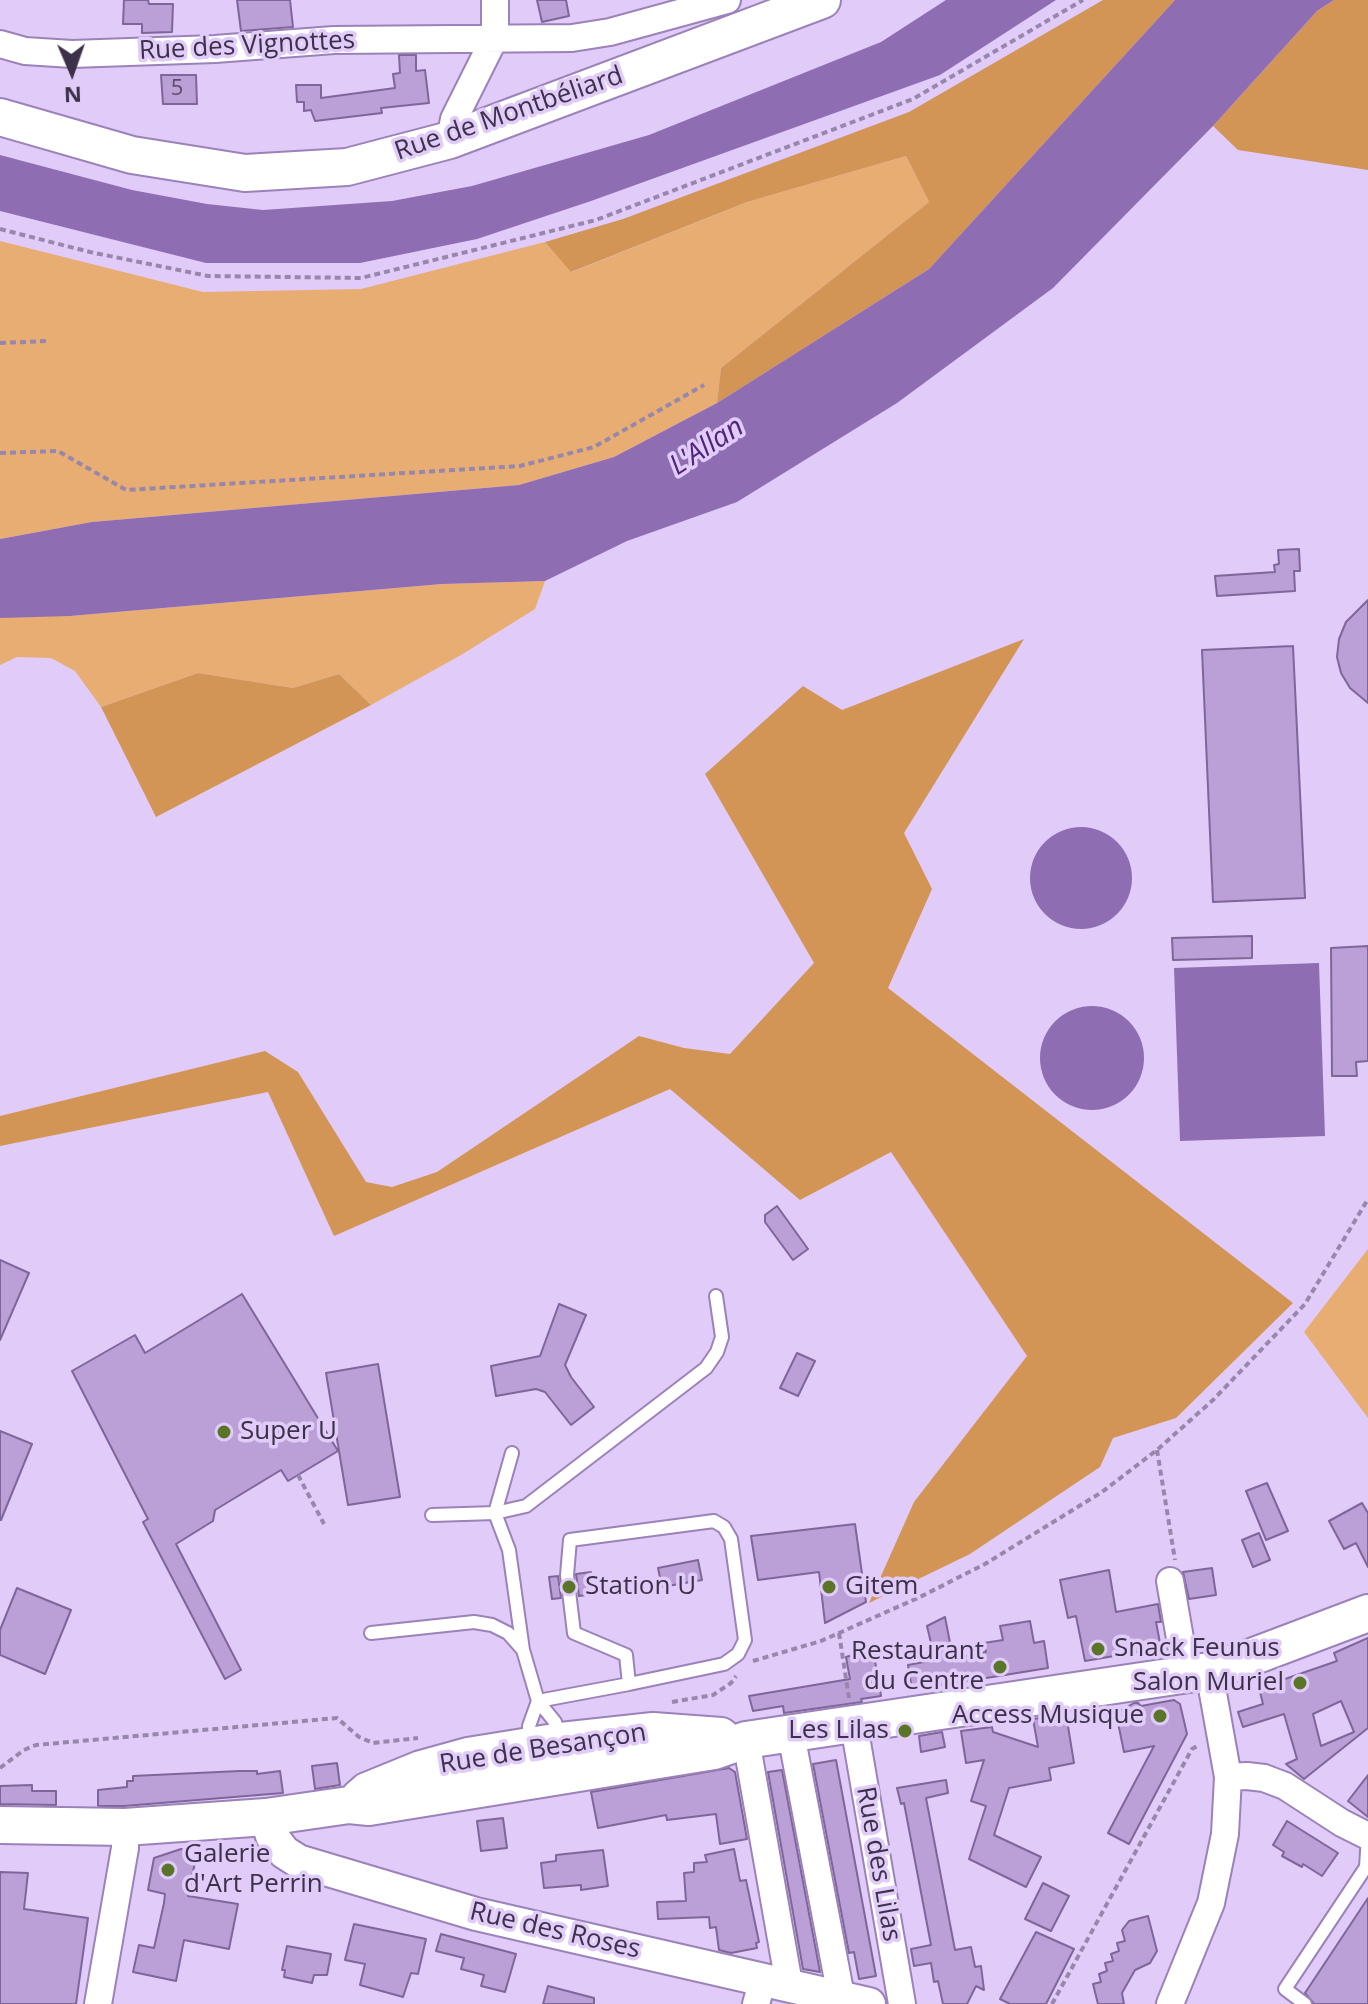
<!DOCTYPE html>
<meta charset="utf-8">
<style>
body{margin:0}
#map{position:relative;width:1368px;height:2004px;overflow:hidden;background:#e0cbf9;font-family:"Open Sans",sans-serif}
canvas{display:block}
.north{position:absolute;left:32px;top:32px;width:80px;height:80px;-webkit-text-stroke:6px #e0cbf9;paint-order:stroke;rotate:178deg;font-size:22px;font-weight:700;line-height:32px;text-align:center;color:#3c3148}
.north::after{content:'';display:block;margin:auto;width:28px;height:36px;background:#3c3148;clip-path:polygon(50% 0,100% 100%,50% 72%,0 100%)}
</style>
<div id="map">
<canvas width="1368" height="2004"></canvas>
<div class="north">N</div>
</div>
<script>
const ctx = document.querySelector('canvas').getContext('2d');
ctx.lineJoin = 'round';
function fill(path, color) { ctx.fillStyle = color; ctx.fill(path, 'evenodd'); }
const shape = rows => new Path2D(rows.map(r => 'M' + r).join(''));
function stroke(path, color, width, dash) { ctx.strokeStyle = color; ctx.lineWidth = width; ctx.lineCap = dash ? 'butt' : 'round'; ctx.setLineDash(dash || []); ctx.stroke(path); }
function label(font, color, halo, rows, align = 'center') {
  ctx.font = font + ' "Open Sans",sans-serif'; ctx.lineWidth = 7; ctx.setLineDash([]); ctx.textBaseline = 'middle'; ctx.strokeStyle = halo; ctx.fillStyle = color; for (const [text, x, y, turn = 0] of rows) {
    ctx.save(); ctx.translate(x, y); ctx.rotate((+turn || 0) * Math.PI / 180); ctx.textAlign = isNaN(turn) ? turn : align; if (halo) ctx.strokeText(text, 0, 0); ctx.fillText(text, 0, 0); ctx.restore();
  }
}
const green = shape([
 [906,156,929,202,721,368,717,403,614,457,519,485,92,522,0,539,0,241,203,292,361,289,545,242,572,272,747,202],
 [545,581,535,609,461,655,371,705,339,674,293,688,198,673,101,707,75,671,51,658,17,657,0,665,0,618,5,616,70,616,442,584],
 [1368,1249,1368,1418,1304,1332]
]);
const forest = shape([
 [1103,0,1175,0,929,269,717,403,721,368,929,202,906,156,747,202,571,272,545,242,623,219,909,112],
 [1334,0,1368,0,1368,170,1238,150,1213,126,1317,11],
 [1024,639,904,833,932,889,888,988,1293,1303,1176,1418,1113,1438,1100,1467,970,1554,869,1603,914,1502,1027,1356,891,1152,800,1200,670,1089,334,1236,268,1092,0,1146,0,1116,265,1051,298,1072,366,1182,392,1187,437,1172,639,1036,684,1048,730,1054,814,963,705,774,803,686,842,710],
 [198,673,293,688,339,674,371,705,156,817,101,707]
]);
const water = shape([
 [946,0,1056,0,940,75,591,201,477,239,360,263,206,263,0,211,0,155,132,190,207,204,263,210,392,201,472,186,649,135,881,42],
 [1175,0,1334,0,1317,11,1213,126,1053,288,897,403,737,502,627,541,545,581,442,584,70,616,0,618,0,539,92,522,519,485,614,457,717,403,929,269],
 '1030 878a51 51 0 1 1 102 0a51 51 0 1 1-102 0Z',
 [1319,963,1325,1136,1180,1141,1174,968],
 '1040 1058a52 52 0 1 1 104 0a52 52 0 1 1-104 0Z'
]);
const building = shape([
 [124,0,148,0,149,4,173,4,172,32,142,33,142,24,123,24,124,0],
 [237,0,290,0,293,27,241,31,237,0],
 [537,0,566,0,569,16,542,22,537,0],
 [399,55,416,55,416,71,425,70,429,103,381,108,382,113,315,121,311,110,304,111,304,102,297,102,296,85,321,85,321,98,395,88,393,74,400,73,399,55],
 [161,75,196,75,197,104,163,104,161,75],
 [1299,549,1300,571,1294,571,1295,591,1217,596,1215,576,1275,572,1274,565,1279,564,1278,550,1299,549],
 [1368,600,1368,703,1350,688,1341,673,1337,657,1339,639,1346,622,1368,600],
 [1293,646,1305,898,1213,902,1202,650,1293,646],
 [1252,936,1252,958,1173,960,1172,938,1252,936],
 [1368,946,1368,1061,1356,1062,1357,1076,1332,1076,1331,948,1368,946],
 [777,1206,808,1249,793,1260,765,1222,765,1215,777,1206],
 [0,1260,29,1273,0,1340,0,1260],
 [242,1294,338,1451,288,1481,281,1470,215,1510,213,1521,176,1544,241,1670,225,1679,143,1522,148,1519,72,1371,135,1335,145,1353,242,1294],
 [559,1304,586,1315,565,1365,571,1377,594,1407,571,1425,545,1392,536,1389,496,1396,491,1366,540,1356,559,1304],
 [797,1353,815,1361,798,1396,780,1388,797,1353],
 [378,1364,400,1497,348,1505,326,1373,378,1364],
 [0,1431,32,1444,1,1520,0,1520,0,1431],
 [1267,1483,1288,1531,1266,1540,1246,1491,1267,1483],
 [1362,1503,1368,1513,1368,1567,1356,1543,1344,1549,1329,1521,1362,1503],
 [855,1524,866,1602,825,1623,819,1572,758,1580,751,1536,855,1524],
 [1259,1533,1270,1560,1253,1567,1242,1540,1259,1533],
 [698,1560,702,1580,662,1587,658,1568,698,1560],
 [1212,1568,1216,1595,1189,1599,1183,1572,1212,1568],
 [1109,1570,1116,1612,1158,1604,1161,1622,1156,1622,1161,1648,1085,1661,1076,1616,1068,1618,1060,1580,1109,1570],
 [591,1572,594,1594,579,1596,576,1574,591,1572],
 [558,1576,561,1598,552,1599,549,1577,558,1576],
 [17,1588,71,1610,45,1674,0,1655,0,1630,17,1588],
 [945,1617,953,1658,986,1652,984,1643,1003,1640,1000,1626,1030,1621,1034,1643,1044,1641,1048,1668,912,1690,908,1665,935,1660,927,1626,945,1617],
 [1368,1638,1368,1728,1304,1779,1286,1764,1297,1759,1284,1714,1243,1727,1238,1712,1263,1704,1259,1688,1337,1661,1334,1653,1368,1638],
 [1341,1701,1354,1732,1321,1746,1313,1714,1341,1701],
 [873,1649,881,1696,861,1699,862,1702,784,1713,783,1706,753,1711,749,1696,850,1679,846,1657,873,1649],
 [1174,1700,1180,1704,1187,1734,1129,1844,1108,1833,1154,1746,1124,1752,1116,1713,1134,1703,1138,1703,1141,1706,1174,1700],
 [1066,1714,1074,1763,1049,1768,1051,1780,1009,1788,994,1835,1041,1857,1026,1887,969,1859,986,1806,971,1801,984,1760,966,1763,961,1731,992,1727,993,1732,1038,1747,1033,1719,1066,1714],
 [942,1732,945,1747,921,1752,919,1736,942,1732],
 [836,1760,876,1976,859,1979,854,1952,849,1953,813,1764,836,1760],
 [337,1763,340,1785,315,1789,312,1766,337,1763],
 [729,1768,735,1772,747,1839,720,1844,716,1814,667,1820,666,1815,598,1828,591,1792,729,1768],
 [782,1770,820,1972,803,1969,768,1772,782,1770],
 [240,1771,257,1771,257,1774,280,1771,283,1793,124,1806,98,1806,98,1790,127,1787,127,1781,133,1781,133,1776,240,1771],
 [1368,1775,1368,1817,1348,1801,1368,1775],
 [946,1780,948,1793,926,1798,955,1950,971,1947,975,1967,981,1966,984,1990,976,1986,967,2004,943,2004,938,1981,934,1982,931,1963,914,1966,911,1949,931,1945,904,1803,901,1804,897,1788,946,1780],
 [32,1785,32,1791,56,1791,56,1805,0,1804,0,1786,32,1785],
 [503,1818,507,1848,481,1851,477,1821,503,1818],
 [1287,1821,1338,1853,1322,1876,1303,1864,1302,1867,1282,1856,1284,1852,1273,1845,1287,1821],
 [181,1849,197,1853,188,1896,238,1904,229,1949,184,1940,176,1981,133,1972,139,1945,154,1948,164,1903,165,1894,148,1890,154,1858,181,1849],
 [734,1849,740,1881,746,1880,759,1942,756,1943,757,1948,731,1953,719,1950,716,1927,710,1928,709,1917,658,1919,657,1902,686,1901,684,1873,694,1872,694,1863,707,1862,705,1855,734,1849],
 [603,1850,608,1886,581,1890,581,1885,544,1888,541,1863,556,1861,556,1855,603,1850],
 [0,1872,28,1873,24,1909,88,1918,76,2004,0,2004,0,1872],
 [1043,1883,1069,1896,1051,1931,1025,1919,1043,1883],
 [1368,1898,1368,2004,1314,2004,1305,1993,1368,1898],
 [1148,1916,1157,1951,1150,1963,1135,1970,1122,1993,1124,2004,1098,2004,1093,1984,1101,1982,1099,1974,1107,1971,1105,1963,1113,1961,1111,1954,1119,1951,1117,1943,1125,1941,1122,1930,1129,1921,1148,1916],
 [354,1924,426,1939,418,1974,411,1973,403,1997,360,1985,365,1964,345,1960,354,1924],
 [1036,1932,1074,1949,1046,2004,1010,2004,1000,1999,1036,1932],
 [441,1934,516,1954,505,1992,481,1986,484,1975,461,1969,464,1958,436,1951,441,1934],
 [287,1946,331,1954,327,1975,314,1975,312,1983,284,1977,285,1970,282,1970,287,1946],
 [548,1986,594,1998,594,2004,543,2004,548,1986]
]);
const path = shape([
 [0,229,90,252,208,276,361,278,596,220,913,99,1083,0],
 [0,343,47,341],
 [0,453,58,451,126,490,520,466,594,447,704,385],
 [1157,1450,1175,1560],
 [298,1475,324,1524],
 [839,1633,849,1698],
 [753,1661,821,1641,920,1597,985,1564,1102,1492,1157,1450,1213,1400,1305,1304,1368,1199],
 [672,1702,713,1695,731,1683,736,1676],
 [0,1768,24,1750,36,1745,337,1718,359,1737,373,1743,418,1738],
 [1052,2004,1192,1749,1199,1745]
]);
const service = shape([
 [512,1453,495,1513,509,1550,523,1650],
 [432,1515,495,1513,526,1506,706,1368,717,1352,722,1337,716,1296],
 [371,1633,474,1622,492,1625,508,1633,523,1650,538,1701,629,1684,724,1664,738,1654,745,1640,731,1539,724,1527,714,1521,570,1540,567,1575,574,1633,626,1655,629,1684],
 [529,1742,529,1726,538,1701,555,1722,560,1738],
 [1305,2004,1285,1989,1366,1867,1368,1836]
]);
const minor = shape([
 [0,44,25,51,72,54,215,49,334,40,572,38,610,32,727,0],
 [450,140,454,119,495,37,495,0],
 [1170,1581,1186,1673],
 [854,1725,902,2004],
 [791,1734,841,1996],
 [746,1740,789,1984],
 [1228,1777,1247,1776,1264,1778,1285,1786,1342,1823,1368,1836],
 [98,2004,125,1848,125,1827],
 [756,2004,763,1979],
 [1170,2004,1211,1903,1225,1834,1228,1777,1209,1671]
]);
const tertiary = shape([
 [266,1817,272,1836,284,1852,298,1861,476,1914,869,2004]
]);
const secondary = shape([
 [0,117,132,155,245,173,347,167,450,140,822,0],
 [359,1798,367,1791,421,1769,468,1756,561,1741,653,1731,721,1736],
 [0,1825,125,1827,266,1817,349,1805,369,1807,714,1751,746,1740,1209,1671,1241,1661,1368,1613]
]);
const markers = [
 [224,1432,8,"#5b7528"],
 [569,1587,8,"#5b7528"],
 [829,1587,8,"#5b7528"],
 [1098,1649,8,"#5b7528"],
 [1000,1667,8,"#5b7528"],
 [1300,1683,8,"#5b7528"],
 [1160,1716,8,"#5b7528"],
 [905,1731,8,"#5b7528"],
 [168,1870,8,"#5b7528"]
];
const numberNames = [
 ["5",177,89]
];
const streetNames = [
 ["Rue des Vignottes",247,46,-3],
 ["Rue de Montbéliard",509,114,-19],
 ["Rue de Besançon",543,1749,-9],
 ["Rue des Lilas",878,1864,80],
 ["Rue des Roses",555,1931,13]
];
const poiNames = [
 ["Super U",240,1432],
 ["Station U",585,1587],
 ["Gitem",845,1587],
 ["Snack Feunus",1114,1649],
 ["Restaurant",984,1652,"right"],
 ["du Centre",984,1682,"right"],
 ["Salon Muriel",1284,1683,"right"],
 ["Access Musique",1144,1716,"right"],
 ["Les Lilas",889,1731,"right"],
 ["Galerie",184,1855],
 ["d'Art Perrin",184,1885]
];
const waterNames = [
 ["L'Allan",707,447,-33]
];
fill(green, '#e7ad73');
fill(forest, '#d29556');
fill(water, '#8f6db2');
fill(building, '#baa0d7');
stroke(building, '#7f669a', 2);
stroke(service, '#9b82b8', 16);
stroke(minor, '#9b82b8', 30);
stroke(tertiary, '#9b82b8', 36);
stroke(secondary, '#9b82b8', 40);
stroke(path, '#9787ab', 4, [6, 4]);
stroke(service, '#fff', 12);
stroke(minor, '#fff', 26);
stroke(tertiary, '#fff', 32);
stroke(secondary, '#fff', 36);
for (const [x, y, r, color] of markers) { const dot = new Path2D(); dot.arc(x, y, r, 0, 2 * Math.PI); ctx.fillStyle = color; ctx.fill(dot); stroke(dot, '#e0cbf9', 3); }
label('22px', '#5c4d6c', null, numberNames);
label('26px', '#3c3148', '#e0cbf9', streetNames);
label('26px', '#3c3148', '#e0cbf9', poiNames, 'left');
label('italic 28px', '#522479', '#e0cbf9', waterNames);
</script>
